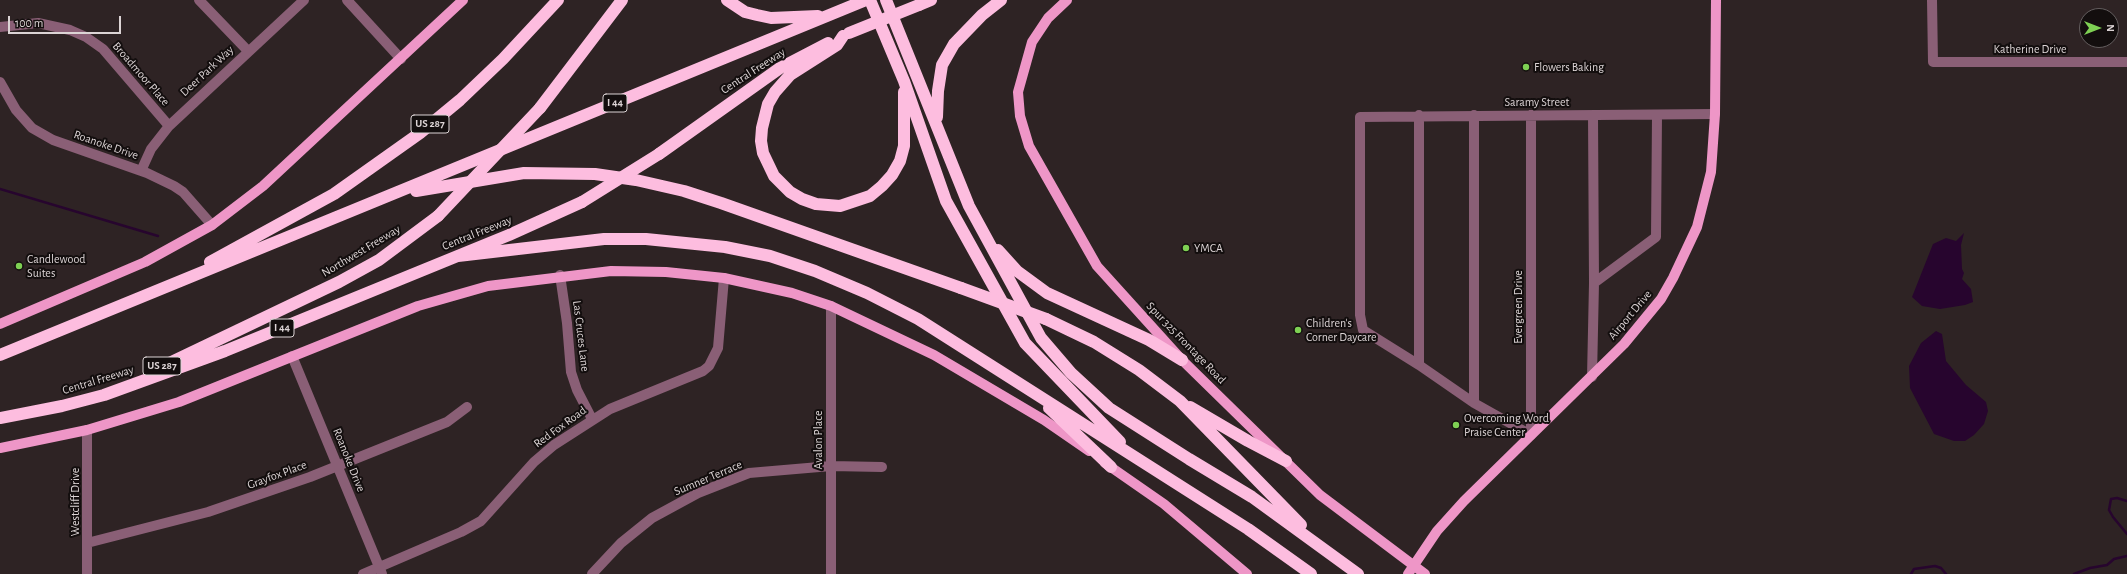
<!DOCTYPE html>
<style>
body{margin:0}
#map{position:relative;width:2127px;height:574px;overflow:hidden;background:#2e2324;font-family:"Alegreya Sans",sans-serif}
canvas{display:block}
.north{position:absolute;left:2079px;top:8px;width:40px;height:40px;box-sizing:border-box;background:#130e0e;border:1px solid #635d5e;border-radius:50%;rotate:90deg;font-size:11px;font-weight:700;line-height:16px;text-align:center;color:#dcd4d5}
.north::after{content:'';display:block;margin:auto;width:14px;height:18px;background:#7ed053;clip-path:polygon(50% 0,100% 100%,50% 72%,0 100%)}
.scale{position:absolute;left:8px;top:16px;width:113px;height:18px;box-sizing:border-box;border:2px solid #dcd4d5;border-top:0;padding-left:5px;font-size:12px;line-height:14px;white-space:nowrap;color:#dcd4d5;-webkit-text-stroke:3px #130e0e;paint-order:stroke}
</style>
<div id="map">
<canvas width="2127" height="574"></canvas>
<div class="north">N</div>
<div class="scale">100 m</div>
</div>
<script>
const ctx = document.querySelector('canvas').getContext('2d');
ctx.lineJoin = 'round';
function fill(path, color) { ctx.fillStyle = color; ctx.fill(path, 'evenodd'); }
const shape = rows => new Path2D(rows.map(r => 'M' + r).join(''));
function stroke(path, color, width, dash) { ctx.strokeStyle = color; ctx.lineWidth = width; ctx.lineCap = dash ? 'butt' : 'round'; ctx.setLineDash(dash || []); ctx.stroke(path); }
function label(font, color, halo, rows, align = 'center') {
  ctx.font = font + ' "Alegreya Sans",sans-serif'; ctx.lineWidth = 4; ctx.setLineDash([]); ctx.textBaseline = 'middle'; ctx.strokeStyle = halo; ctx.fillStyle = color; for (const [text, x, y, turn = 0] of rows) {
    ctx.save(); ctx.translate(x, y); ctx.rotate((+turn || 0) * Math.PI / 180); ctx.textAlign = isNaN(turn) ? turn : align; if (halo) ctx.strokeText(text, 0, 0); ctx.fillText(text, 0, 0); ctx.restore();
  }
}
const water = shape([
 [1964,233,1961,245,1962,269,1964,273,1962,279,1971,289,1973,302,1965,305,1940,309,1922,306,1912,297,1933,244,1946,238,1956,241],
 [1936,331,1942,334,1946,361,1966,385,1986,402,1988,411,1984,424,1974,435,1965,441,1954,441,1934,434,1910,388,1909,366,1921,343]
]);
const stream = shape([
 [0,189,158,236],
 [2127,501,2117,498,2111,499,2109,510,2113,517,2127,534],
 [1911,574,1914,569,1935,566,1941,568,1946,574],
 [2074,574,2090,568,2107,565,2114,559,2127,556]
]);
const minor = shape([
 [199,0,248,51],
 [347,0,401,59],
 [1932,0,1933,62,2127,62],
 [0,27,38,23,70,30,86,37,103,49,169,126],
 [0,82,16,110,32,128,53,140,147,173,174,186,183,192,212,225],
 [1419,115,1419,365,1474,403,1531,435,1531,115],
 [1474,115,1474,403],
 [1593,115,1594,283],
 [141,171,151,149,169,126,304,0],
 [560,275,567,323,571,372,577,390,592,419],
 [831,306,831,574],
 [292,356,382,574],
 [1419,365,1363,330,1360,315,1360,117,1715,114],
 [1592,377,1594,283,1656,237,1657,115],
 [87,543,208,512,310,477,447,422,467,407],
 [87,574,87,430],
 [363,574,461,532,481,521,534,462,554,445,610,409,703,371,709,366,718,348,724,278],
 [592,574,621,543,652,518,698,493,749,473,831,466,882,467]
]);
const major = shape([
 [1067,0,1048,18,1032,42,1018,92,1020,116,1029,146,1097,266,1182,360,1320,495,1425,574],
 [0,324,145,262,212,225,263,186,463,0],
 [0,448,87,430,179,402,418,306,488,286,611,271,666,272,724,278,792,293,831,306,934,355,1044,420,1089,451],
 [1105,463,1164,504,1247,574],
 [1408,574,1437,531,1464,501,1624,344,1661,299,1673,278,1697,227,1711,172,1715,114,1716,0]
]);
const highway = shape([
 [727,0,745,12,757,15,771,18,818,16],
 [870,0,904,81,946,201,1025,343,1120,442],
 [886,0,969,206,1041,338,1071,373,1109,408,1189,459,1252,497,1358,574],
 [919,5,931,0],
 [843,36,837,45,790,75,775,92,768,104,762,128,761,141,763,153,774,176,790,192,802,199,816,204,840,206,870,196,882,186,892,175,900,161,904,146,904,92],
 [540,108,622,0],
 [937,117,938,91,942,65,954,44,982,15,1001,0],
 [659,154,780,68,828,43],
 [416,191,524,173,595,174,636,180,684,191,721,203,961,288],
 [998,250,1017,271,1047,293,1149,340,1182,360],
 [458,256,604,239,646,239,725,247,770,256,815,271,867,293,918,319,1248,529,1311,574],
 [210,262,334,194,420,133,460,100,503,59,558,0],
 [1046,319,1094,342,1139,370,1180,401,1301,525],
 [0,355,866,0],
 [157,369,339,282,379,260,438,216],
 [1190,407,1248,441,1286,461],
 [1049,408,1111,467],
 [0,418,62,406,104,395,225,351,509,235,582,202]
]);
const highwayBridge = shape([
 [849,33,919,5],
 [582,202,659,154],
 [438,216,540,108],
 [961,288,1046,319]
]);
const markers = [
 [1526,67,4,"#7ed053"],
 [1186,248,4,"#7ed053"],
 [19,266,4,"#7ed053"],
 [1298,330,4,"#7ed053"],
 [1456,425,4,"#7ed053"]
];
const shields = [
 [615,103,24],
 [430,124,38],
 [282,328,24],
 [162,366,38]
];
const shieldNames = [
 ["I 44",615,103],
 ["US 287",430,124],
 ["I 44",282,328],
 ["US 287",162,366]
];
const streetNames = [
 ["Katherine Drive",2030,49],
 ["Deer Park Way",207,71,-43],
 ["Central Freeway",753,71,-33],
 ["Broadmoor Place",141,74,49],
 ["Saramy Street",1537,102],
 ["Roanoke Drive",106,145,19],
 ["Central Freeway",477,233,-22],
 ["Northwest Freeway",361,251,-31],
 ["Evergreen Drive",1518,307,-90],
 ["Airport Drive",1630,315,-50],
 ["Las Cruces Lane",581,336,83],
 ["Spur 325 Frontage Road",1186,343,46],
 ["Central Freeway",98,380,-17],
 ["Red Fox Road",560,427,-36],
 ["Avalon Place",818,440,-90],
 ["Roanoke Drive",349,460,68],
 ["Grayfox Place",277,475,-20],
 ["Sumner Terrace",708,478,-23],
 ["Westcliff Drive",75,502,-90]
];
const poiNames = [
 ["Flowers Baking",1534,67],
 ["YMCA",1194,248],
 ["Candlewood",27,259],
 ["Suites",27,273],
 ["Children's",1306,323],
 ["Corner Daycare",1306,337],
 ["Overcoming Word",1464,418],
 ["Praise Center",1464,432]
];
fill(water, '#27052e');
stroke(stream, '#27052e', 2.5);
stroke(minor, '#8a5f76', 10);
stroke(major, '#ee96c7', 10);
stroke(highway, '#fdbddf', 12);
stroke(highwayBridge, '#fdbddf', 12);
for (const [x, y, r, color] of markers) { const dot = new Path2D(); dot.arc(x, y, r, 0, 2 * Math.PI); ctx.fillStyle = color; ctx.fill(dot); stroke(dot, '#130e0e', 1.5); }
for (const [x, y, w] of shields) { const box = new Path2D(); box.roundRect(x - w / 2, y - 9, w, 18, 3); ctx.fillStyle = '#130e0e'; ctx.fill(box); stroke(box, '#dcd4d5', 1); }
label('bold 11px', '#dcd4d5', null, shieldNames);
label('12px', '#dcd4d5', '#130e0e', streetNames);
label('12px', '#dcd4d5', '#130e0e', poiNames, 'left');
</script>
